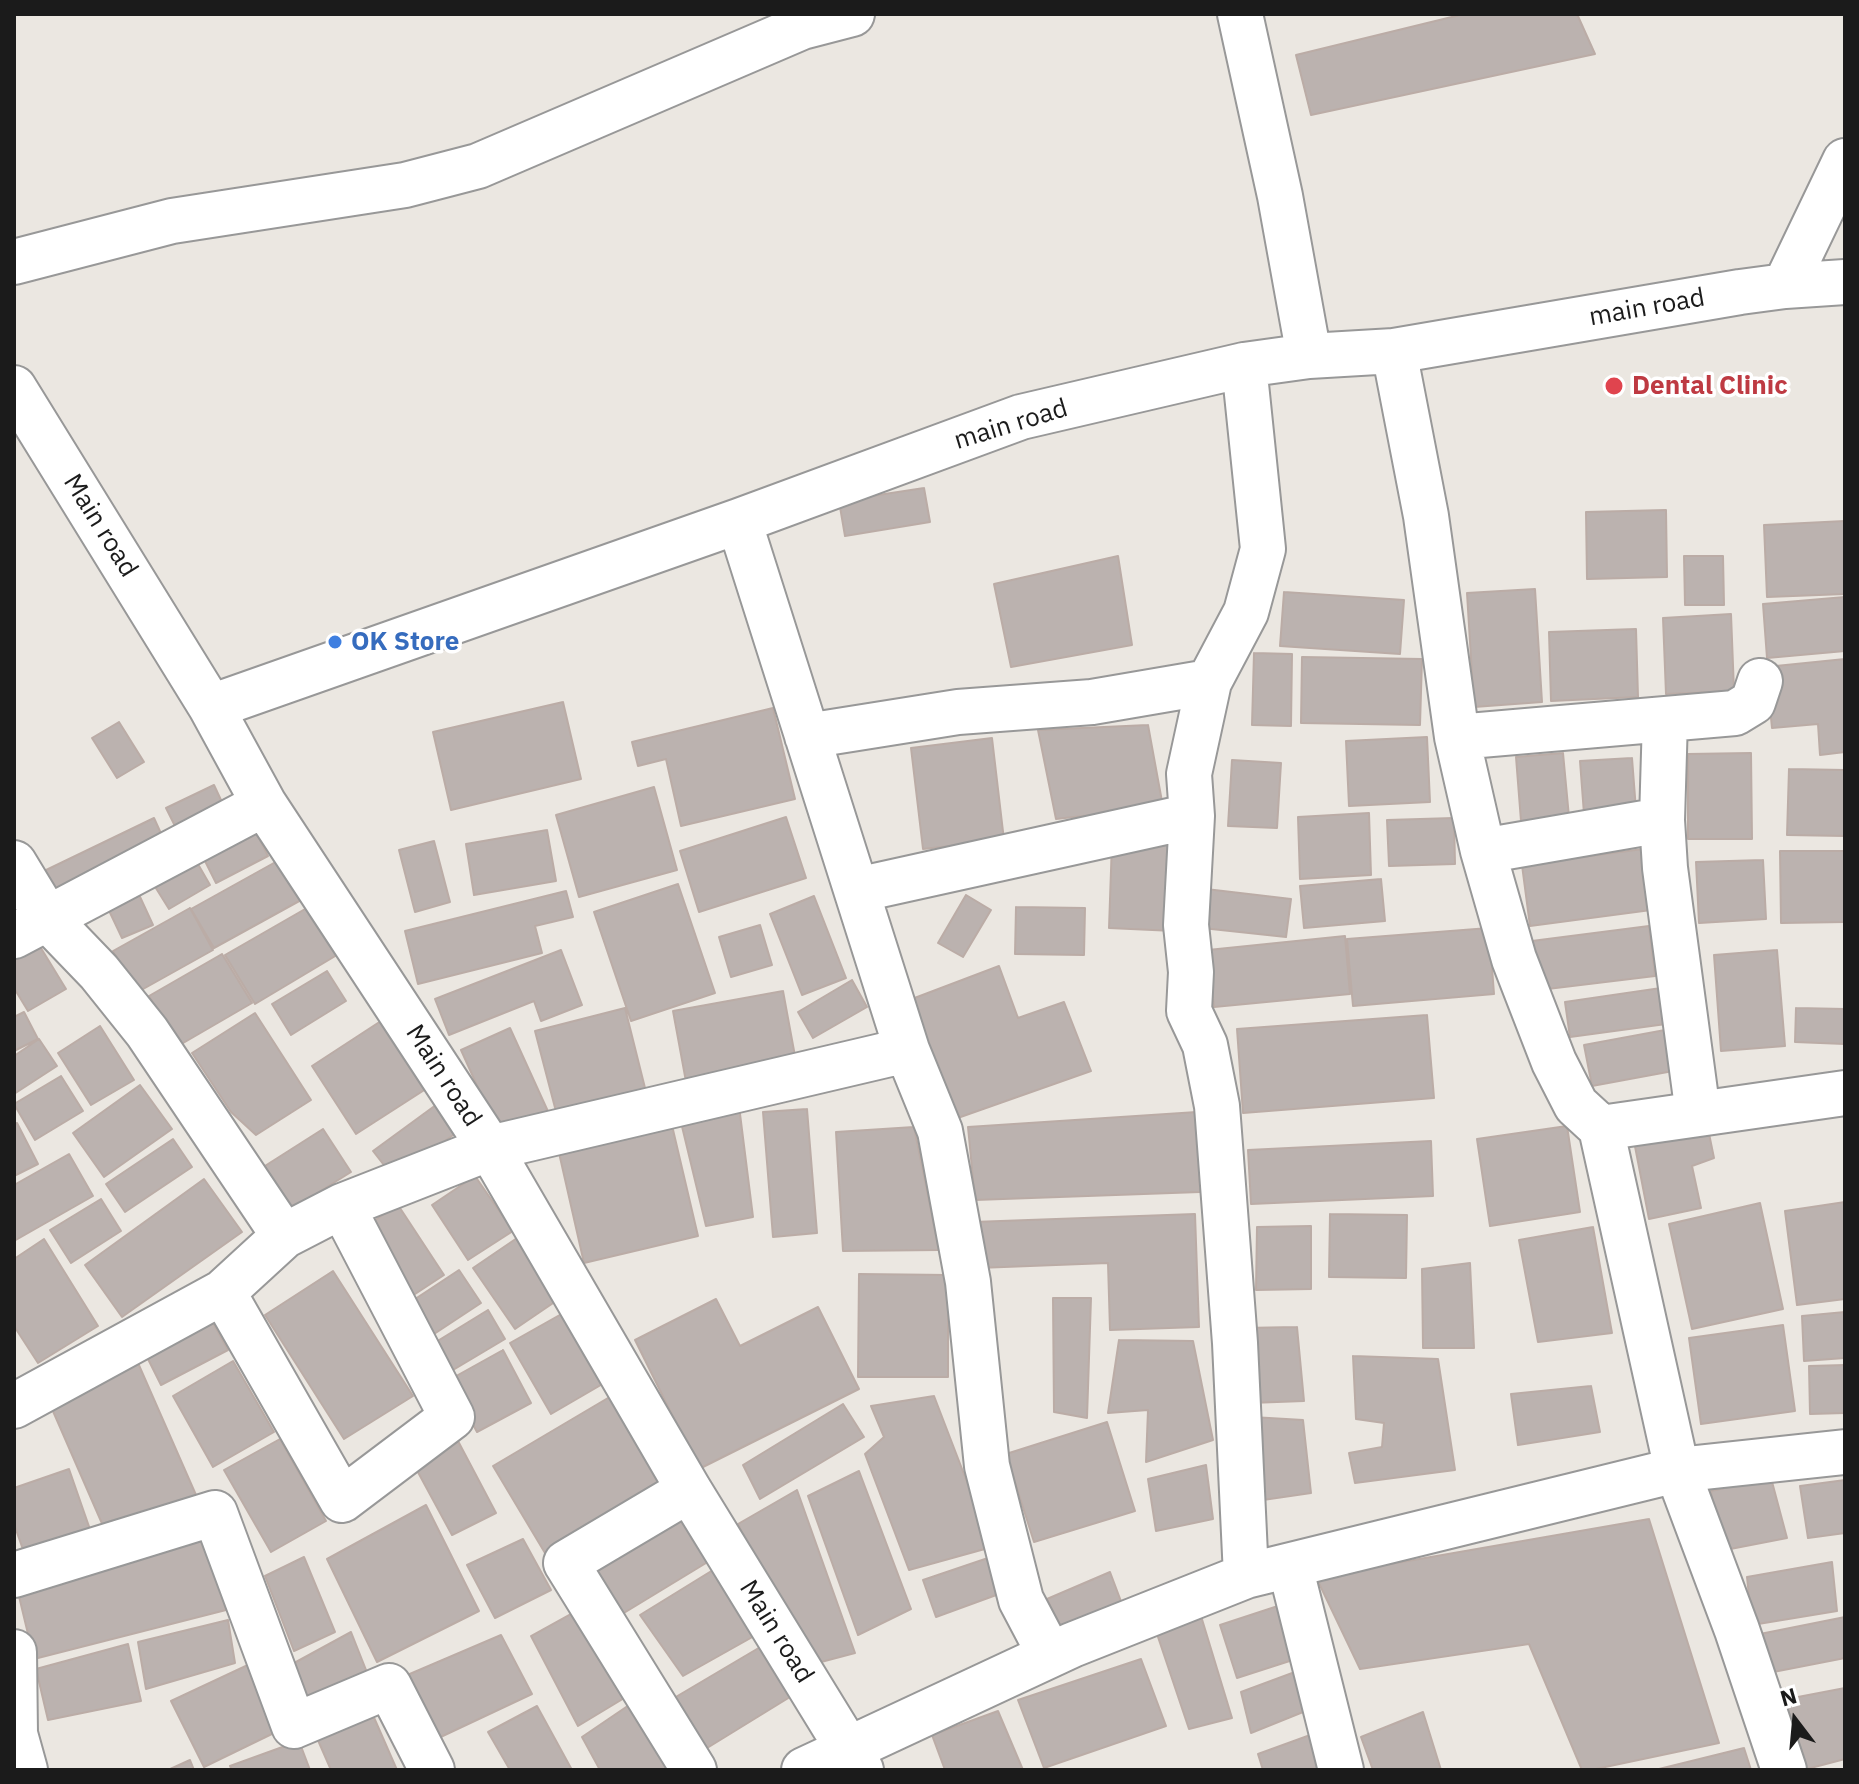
<!DOCTYPE html>
<style>
body{margin:0}
#map{position:relative;width:1859px;height:1784px;overflow:hidden;background:#ebe7e1;font-family:"IBM Plex Sans",sans-serif}
canvas{display:block}
.frame{position:absolute;inset:0;border:16px solid #1b1b1b;pointer-events:none}
.north{position:absolute;left:1755px;top:1680px;width:80px;height:80px;-webkit-text-stroke:6px #fff;paint-order:stroke;rotate:344deg;font-size:22px;font-weight:700;line-height:32px;text-align:center;color:#1b1b1b}
.north::after{content:'';display:block;margin:auto;width:28px;height:36px;background:#1b1b1b;clip-path:polygon(50% 0,100% 100%,50% 72%,0 100%)}
</style>
<div id="map">
<canvas width="1859" height="1784"></canvas>
<div class="frame"></div>
<div class="north">N</div>
</div>
<script>
const ctx = document.querySelector('canvas').getContext('2d');
ctx.lineJoin = 'round';
function fill(path, color) { ctx.fillStyle = color; ctx.fill(path, 'evenodd'); }
const shape = rows => new Path2D(rows.map(r => 'M' + r).join(''));
function stroke(path, color, width, dash) { ctx.strokeStyle = color; ctx.lineWidth = width; ctx.lineCap = dash ? 'butt' : 'round'; ctx.setLineDash(dash || []); ctx.stroke(path); }
function label(font, color, halo, rows, align = 'center') {
  ctx.font = font + ' "IBM Plex Sans",sans-serif'; ctx.lineWidth = 7; ctx.setLineDash([]); ctx.textBaseline = 'middle'; ctx.strokeStyle = halo; ctx.fillStyle = color; for (const [text, x, y, turn = 0] of rows) {
    ctx.save(); ctx.translate(x, y); ctx.rotate((+turn || 0) * Math.PI / 180); ctx.textAlign = isNaN(turn) ? turn : align; if (halo) ctx.strokeText(text, 0, 0); ctx.fillText(text, 0, 0); ctx.restore();
  }
}
const building = shape([
 [1464,14,1577,14,1595,54,1311,115,1296,55,1464,14],
 [924,488,930,522,845,536,839,501,924,488],
 [1666,510,1667,577,1587,579,1586,512,1666,510],
 [1845,521,1845,594,1767,597,1764,525,1845,521],
 [1118,556,1132,645,1011,667,994,584,1118,556],
 [1684,556,1723,556,1724,605,1685,605,1684,556],
 [1535,589,1542,702,1474,707,1467,593,1535,589],
 [1284,592,1404,600,1400,654,1280,646,1284,592],
 [1845,597,1845,651,1767,658,1763,604,1845,597],
 [1731,614,1734,691,1666,694,1663,618,1731,614],
 [1636,629,1638,697,1551,701,1549,632,1636,629],
 [1254,653,1292,654,1291,726,1252,725,1254,653],
 [1302,657,1422,659,1420,725,1301,723,1302,657],
 [1845,659,1845,752,1820,755,1818,724,1772,728,1766,667,1845,659],
 [563,702,581,779,451,810,433,732,563,702],
 [773,708,795,799,681,826,666,759,638,766,632,742,773,708],
 [119,722,144,762,117,778,92,738,119,722],
 [1148,725,1163,807,1056,819,1038,730,1148,725],
 [1427,737,1430,802,1349,806,1346,741,1427,737],
 [992,738,1004,840,923,849,911,748,992,738],
 [1563,753,1569,817,1521,821,1516,757,1563,753],
 [1751,753,1752,839,1688,839,1688,754,1751,753],
 [1632,758,1636,810,1584,814,1580,761,1632,758],
 [1232,760,1281,763,1277,828,1228,826,1232,760],
 [1789,769,1845,770,1845,836,1787,835,1789,769],
 [214,785,228,815,181,838,166,808,214,785],
 [654,787,677,870,579,897,556,815,654,787],
 [1369,813,1371,875,1300,879,1298,817,1369,813],
 [786,817,806,878,699,912,680,851,786,817],
 [154,818,168,849,56,903,42,872,154,818],
 [1454,818,1455,864,1389,866,1387,820,1454,818],
 [251,822,268,856,216,883,199,849,251,822],
 [547,830,556,881,474,895,466,844,547,830],
 [434,841,450,902,415,912,399,850,434,841],
 [1112,842,1178,845,1174,931,1109,928,1112,842],
 [1643,849,1651,910,1530,926,1522,865,1643,849],
 [1780,851,1845,851,1845,922,1781,923,1780,851],
 [191,852,210,885,169,909,149,877,191,852],
 [290,854,312,894,214,948,191,909,290,854],
 [1763,860,1766,919,1699,923,1696,862,1763,860],
 [1381,879,1385,921,1304,928,1300,886,1381,879],
 [678,884,715,993,631,1021,594,912,678,884],
 [135,886,153,925,122,938,104,900,135,886],
 [1206,889,1291,899,1286,937,1202,928,1206,889],
 [566,891,573,917,535,926,542,953,418,984,405,931,566,891],
 [966,895,991,910,963,957,938,943,966,895],
 [814,896,846,978,802,995,770,914,814,896],
 [319,901,347,949,255,1004,225,955,319,901],
 [1016,907,1085,908,1084,955,1015,954,1016,907],
 [190,908,213,950,136,993,113,951,190,908],
 [760,925,772,965,731,977,719,937,760,925],
 [1649,926,1655,976,1531,991,1524,942,1649,926],
 [1489,928,1494,994,1353,1006,1347,939,1489,928],
 [1345,936,1350,994,1214,1007,1208,950,1345,936],
 [36,940,66,989,28,1011,14,988,14,953,36,940],
 [561,950,582,1005,541,1021,534,1001,449,1035,435,999,561,950],
 [1777,950,1785,1046,1721,1051,1714,955,1777,950],
 [222,954,252,1003,178,1046,149,996,222,954],
 [999,966,1018,1018,1064,1002,1091,1071,952,1120,904,1002,999,966],
 [327,971,346,1001,291,1035,272,1004,327,971],
 [852,980,867,1007,813,1038,798,1012,852,980],
 [1661,988,1666,1024,1570,1037,1565,1002,1661,988],
 [783,991,797,1067,687,1087,673,1011,783,991],
 [625,1008,648,1100,559,1123,535,1031,625,1008],
 [1796,1008,1845,1009,1845,1044,1795,1042,1796,1008],
 [24,1012,38,1039,14,1051,14,1017,24,1012],
 [255,1013,311,1100,256,1135,231,1112,192,1053,255,1013],
 [1427,1015,1434,1098,1243,1113,1237,1029,1427,1015],
 [384,1019,429,1087,356,1134,312,1066,384,1019],
 [100,1026,134,1080,91,1105,58,1053,100,1026],
 [510,1028,551,1118,502,1141,461,1050,510,1028],
 [1665,1030,1673,1071,1592,1086,1584,1045,1665,1030],
 [39,1039,57,1066,14,1094,14,1056,39,1039],
 [61,1076,83,1111,35,1140,14,1104,61,1076],
 [140,1085,172,1129,104,1177,73,1133,140,1085],
 [440,1102,460,1130,394,1178,373,1151,440,1102],
 [739,1106,753,1217,706,1226,679,1114,739,1106],
 [807,1109,817,1233,773,1237,763,1112,807,1109],
 [1197,1112,1200,1192,975,1200,968,1127,1197,1112],
 [670,1117,698,1236,584,1263,557,1144,670,1117],
 [1706,1119,1714,1158,1692,1166,1701,1208,1649,1219,1633,1136,1706,1119],
 [17,1123,38,1164,14,1176,14,1125,17,1123],
 [1567,1126,1580,1212,1490,1226,1477,1139,1567,1126],
 [914,1127,939,1250,843,1251,836,1132,914,1127],
 [323,1129,351,1172,284,1214,257,1171,323,1129],
 [173,1139,192,1167,125,1212,106,1184,173,1139],
 [1431,1141,1433,1196,1251,1204,1248,1150,1431,1141],
 [69,1154,93,1196,14,1241,14,1185,69,1154],
 [475,1176,513,1231,468,1260,432,1205,475,1176],
 [204,1179,242,1232,122,1317,85,1265,204,1179],
 [101,1199,121,1231,71,1263,50,1230,101,1199],
 [1845,1202,1845,1299,1797,1305,1785,1211,1845,1202],
 [1760,1203,1783,1309,1692,1329,1669,1224,1760,1203],
 [398,1205,444,1275,409,1298,363,1228,398,1205],
 [1195,1214,1199,1327,1110,1330,1108,1263,978,1268,973,1222,1195,1214],
 [1330,1214,1407,1215,1406,1278,1329,1277,1330,1214],
 [1311,1226,1311,1289,1256,1290,1257,1227,1311,1226],
 [1593,1227,1612,1333,1538,1342,1519,1240,1593,1227],
 [520,1236,562,1297,515,1329,473,1268,520,1236],
 [44,1239,98,1326,38,1363,14,1326,14,1259,44,1239],
 [1470,1263,1474,1348,1423,1348,1422,1269,1470,1263],
 [459,1270,481,1303,425,1340,403,1307,459,1270],
 [333,1271,413,1396,344,1439,265,1315,333,1271],
 [859,1274,948,1275,948,1377,858,1377,859,1274],
 [1053,1298,1091,1298,1087,1418,1054,1412,1053,1298],
 [716,1299,740,1346,818,1307,859,1389,699,1469,635,1340,716,1299],
 [488,1310,505,1339,448,1373,431,1345,488,1310],
 [565,1312,606,1382,551,1414,510,1343,565,1312],
 [1845,1312,1845,1358,1804,1361,1802,1316,1845,1312],
 [212,1321,228,1350,161,1385,146,1355,212,1321],
 [1783,1325,1795,1411,1701,1424,1689,1338,1783,1325],
 [1297,1327,1304,1401,1250,1403,1243,1328,1297,1327],
 [1119,1340,1193,1341,1213,1440,1146,1462,1148,1410,1108,1413,1119,1340],
 [503,1350,531,1403,477,1432,449,1380,503,1350],
 [1353,1356,1438,1359,1455,1470,1355,1483,1349,1453,1382,1447,1384,1423,1356,1419,1353,1356],
 [233,1361,274,1432,213,1467,173,1396,233,1361],
 [138,1363,196,1495,107,1535,49,1402,138,1363],
 [1845,1365,1845,1413,1810,1414,1809,1366,1845,1365],
 [1591,1386,1600,1432,1518,1445,1511,1394,1591,1386],
 [613,1395,668,1486,548,1558,493,1466,613,1395],
 [934,1396,992,1547,909,1570,865,1454,884,1437,871,1406,934,1396],
 [843,1404,864,1437,760,1499,743,1465,843,1404],
 [1252,1417,1303,1420,1311,1493,1263,1500,1252,1417],
 [1107,1422,1135,1511,1034,1542,1006,1454,1107,1422],
 [280,1439,326,1521,271,1552,224,1470,280,1439],
 [458,1441,496,1513,452,1535,413,1463,458,1441],
 [1206,1465,1213,1519,1156,1531,1148,1479,1206,1465],
 [69,1469,93,1538,27,1561,14,1524,14,1488,69,1469],
 [859,1471,911,1609,858,1635,808,1496,859,1471],
 [1771,1478,1787,1538,1720,1551,1711,1491,1771,1478],
 [1845,1480,1845,1533,1808,1538,1800,1486,1845,1480],
 [797,1490,855,1653,806,1666,738,1524,797,1490],
 [426,1505,479,1611,377,1662,327,1559,426,1505],
 [682,1510,711,1560,614,1619,586,1567,682,1510],
 [1649,1519,1719,1743,1591,1770,1582,1770,1529,1644,1360,1669,1316,1577,1649,1519],
 [207,1539,226,1610,34,1659,17,1588,207,1539],
 [523,1539,551,1590,495,1618,467,1565,523,1539],
 [304,1557,335,1632,294,1651,265,1576,304,1557],
 [988,1558,999,1594,936,1617,923,1580,988,1558],
 [1832,1562,1837,1611,1752,1625,1747,1577,1832,1562],
 [713,1570,756,1635,683,1676,640,1615,713,1570],
 [1110,1572,1122,1604,1061,1628,1047,1599,1110,1572],
 [1284,1604,1302,1657,1237,1678,1220,1625,1284,1604],
 [578,1610,626,1697,578,1726,531,1636,578,1610],
 [1201,1616,1232,1718,1189,1729,1156,1631,1201,1616],
 [1845,1617,1845,1658,1763,1674,1755,1635,1845,1617],
 [228,1620,235,1663,146,1689,138,1642,228,1620],
 [351,1632,368,1675,300,1707,285,1668,351,1632],
 [501,1635,532,1694,430,1742,398,1679,501,1635],
 [128,1644,141,1701,48,1720,36,1669,128,1644],
 [762,1646,790,1697,699,1753,669,1701,762,1646],
 [1141,1659,1166,1726,1044,1768,1018,1700,1141,1659],
 [250,1664,278,1731,204,1767,171,1701,250,1664],
 [1303,1669,1313,1708,1251,1733,1241,1692,1303,1669],
 [1845,1688,1845,1759,1803,1770,1777,1701,1845,1688],
 [635,1701,672,1770,600,1770,582,1737,635,1701],
 [537,1706,572,1770,510,1770,488,1732,537,1706],
 [998,1711,1023,1770,945,1770,932,1735,998,1711],
 [1423,1712,1441,1770,1373,1770,1361,1737,1423,1712],
 [372,1713,397,1770,331,1770,317,1738,372,1713],
 [1313,1734,1321,1770,1263,1770,1258,1754,1313,1734],
 [299,1741,310,1770,232,1770,230,1766,299,1741],
 [1744,1748,1751,1770,1655,1770,1744,1748],
 [190,1760,194,1770,168,1770,190,1760]
]);
const minor = shape([
 [1240,14,1280,196,1309,356],
 [14,262,172,221,405,185,478,166,802,27,852,14],
 [1785,286,1845,161],
 [1394,351,1426,516,1457,737,1483,851,1514,959,1554,1062,1576,1105,1601,1128,1845,1093],
 [1244,365,1263,549,1246,612,1209,682,1189,774,1192,816,1186,925,1191,972,1189,1011,1205,1045,1217,1106,1235,1343,1246,1576],
 [14,388,211,707,264,804,490,1148,689,1490,861,1770],
 [211,707,739,521,1021,417,1244,365,1309,356,1394,351,1740,292,1785,286,1845,282],
 [1665,719,1662,820,1665,868,1698,1114],
 [807,736,958,712,1092,702,1209,682],
 [1457,737,1735,713,1753,702,1760,681],
 [1483,851,1662,820],
 [14,863,48,919,99,972,147,1032,284,1236],
 [857,890,1192,816],
 [14,936,264,804],
 [907,1050,940,1131,968,1282,987,1466,1021,1600,1050,1655],
 [223,1292,342,1500,452,1417,342,1206],
 [14,1406,223,1292,284,1236,342,1206,490,1148,907,1050,739,521],
 [689,1490,566,1563,694,1770],
 [1290,1566,1341,1770],
 [14,1575,215,1513,294,1726,389,1686,432,1770],
 [14,1652,15,1734,25,1770],
 [804,1770,1072,1645,1246,1576,1677,1470,1601,1128],
 [1784,1770,1737,1630,1677,1470,1845,1452]
]);
const markers = [
 [1614,386,10,"#e0444e"],
 [335,642,8,"#3f7fe0"]
];
const streetNames = [
 ["main road",1647,308,-10],
 ["main road",1011,425,-17],
 ["Main road",100,526,58],
 ["Main road",443,1076,57],
 ["Main road",776,1632,58]
];
const healthNames = [
 ["Dental Clinic",1632,386]
];
const shopNames = [
 ["OK Store",351,642]
];
fill(building, '#bbb2af');
stroke(building, '#bbaca6', 2);
stroke(minor, '#989898', 48);
stroke(minor, '#fff', 44);
for (const [x, y, r, color] of markers) { const dot = new Path2D(); dot.arc(x, y, r, 0, 2 * Math.PI); ctx.fillStyle = color; ctx.fill(dot); stroke(dot, '#fff', 3); }
label('26px', '#1b1b1b', '#fff', streetNames);
label('bold 26px', '#be3a42', '#fff', healthNames, 'left');
label('bold 26px', '#366cbe', '#fff', shopNames, 'left');
</script>
